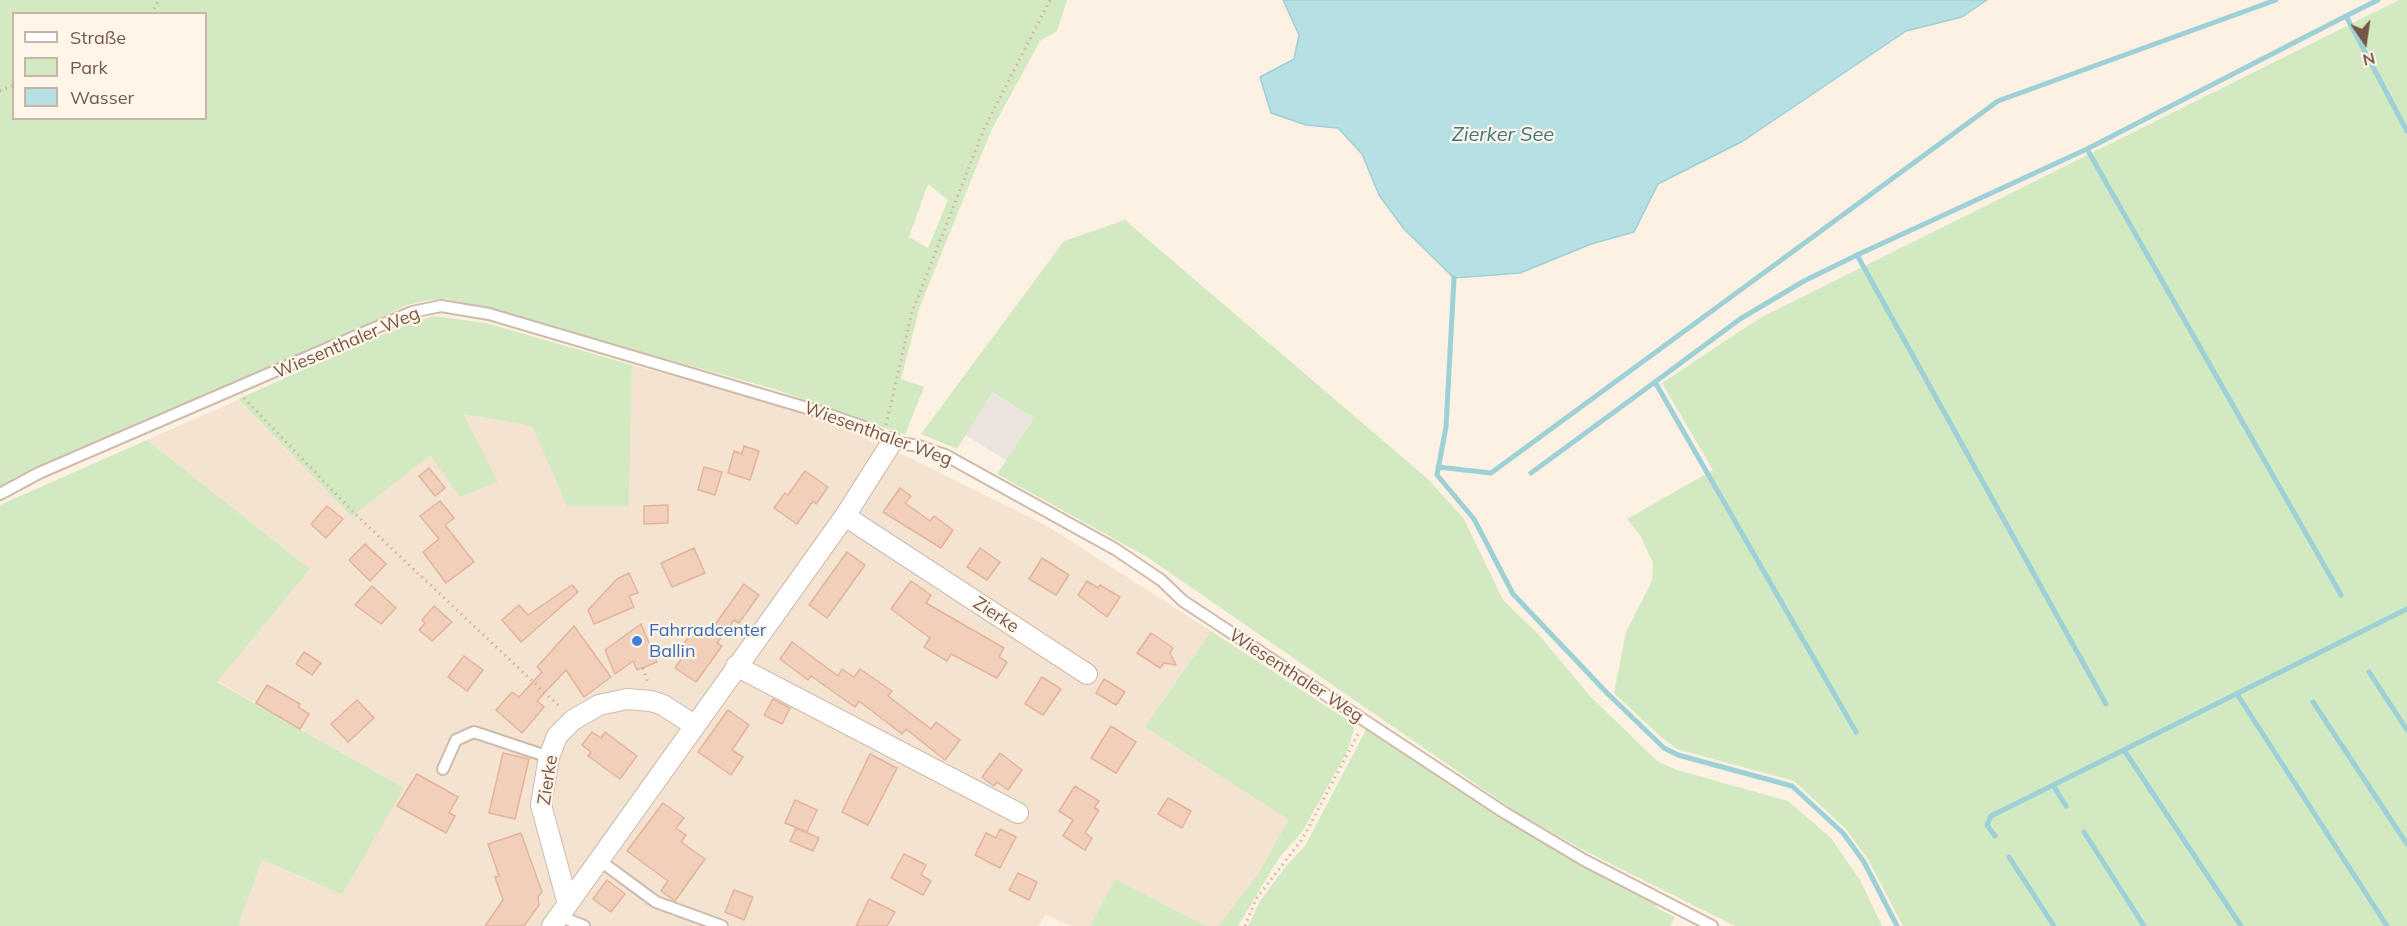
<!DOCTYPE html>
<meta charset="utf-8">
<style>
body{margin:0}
#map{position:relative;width:2407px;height:926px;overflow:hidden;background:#fcf1e2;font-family:Mulish,sans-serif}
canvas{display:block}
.legend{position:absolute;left:12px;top:12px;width:195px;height:108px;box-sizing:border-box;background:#fff5e8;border:2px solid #c7b6a8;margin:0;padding:8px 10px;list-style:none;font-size:18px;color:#745749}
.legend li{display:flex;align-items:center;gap:12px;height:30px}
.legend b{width:30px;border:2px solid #c7b6a8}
.north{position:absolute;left:2335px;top:12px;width:60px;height:60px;-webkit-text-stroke:4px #fff5e8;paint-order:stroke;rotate:167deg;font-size:16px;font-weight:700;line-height:24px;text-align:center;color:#745749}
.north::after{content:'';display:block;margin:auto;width:21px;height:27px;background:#745749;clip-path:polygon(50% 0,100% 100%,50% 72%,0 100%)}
</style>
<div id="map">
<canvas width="2407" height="926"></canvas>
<ul class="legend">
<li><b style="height:8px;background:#fff"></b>Straße</li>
<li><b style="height:16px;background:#d2e9c1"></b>Park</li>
<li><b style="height:16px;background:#b7e0e5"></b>Wasser</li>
</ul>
<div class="north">N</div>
</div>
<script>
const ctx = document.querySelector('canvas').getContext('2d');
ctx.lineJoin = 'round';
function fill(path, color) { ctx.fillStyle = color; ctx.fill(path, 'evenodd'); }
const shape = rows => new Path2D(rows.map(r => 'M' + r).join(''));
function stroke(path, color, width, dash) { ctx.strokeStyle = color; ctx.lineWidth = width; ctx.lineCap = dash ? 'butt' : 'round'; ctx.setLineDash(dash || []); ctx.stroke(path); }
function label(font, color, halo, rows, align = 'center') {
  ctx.font = font + ' Mulish,sans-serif'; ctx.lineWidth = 4.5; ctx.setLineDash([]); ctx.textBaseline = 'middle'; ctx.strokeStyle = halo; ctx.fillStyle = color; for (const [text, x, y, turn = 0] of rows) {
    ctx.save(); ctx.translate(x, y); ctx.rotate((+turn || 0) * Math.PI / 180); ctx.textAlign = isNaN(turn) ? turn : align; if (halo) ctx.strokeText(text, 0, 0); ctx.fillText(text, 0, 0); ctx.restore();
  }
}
const residential = shape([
 [632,365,801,410,912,459,1047,526,1211,631,1145,727,1290,820,1258,874,1218,926,1206,926,1115,879,1090,926,1071,926,1046,915,1038,926,238,926,262,860,310,881,404,788,217,681,310,569,147,440,238,400,352,517,430,454,497,482,462,414,532,426,567,506,629,506]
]);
const industrial = shape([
 [991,392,1034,418,1006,460,965,435]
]);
const green = shape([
 [0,0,1067,0,1057,31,1040,41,991,131,920,306,901,379,924,387,905,435,774,389,469,304,447,299,429,300,407,305,303,355,112,435,0,487],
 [14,14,206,14,206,118,14,118],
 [928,184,948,200,928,248,909,237],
 [2399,0,2407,0,2407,926,1903,926,1868,859,1845,828,1794,781,1677,749,1661,737,1614,693,1626,632,1652,581,1653,563,1640,535,1627,519,1713,470,1662,383,1760,318],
 [1125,220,1429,480,1464,519,1503,600,1538,634,1590,696,1657,761,1677,770,1788,801,1831,838,1860,880,1882,926,1735,926,1587,852,1518,813,1147,557,997,474,1034,418,992,392,957,449,921,434,1064,241],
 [433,316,486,323,632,365,629,506,567,506,532,426,463,414,498,482,460,497,430,455,352,517,238,399,402,326],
 [147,440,310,569,217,682,404,788,342,894,262,860,238,926,0,926,0,505],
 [1211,631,1352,723,1354,729,1347,752,1302,832,1279,858,1238,926,1218,926,1258,874,1289,820,1145,727],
 [1368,726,1481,805,1540,841,1659,902,1655,905,1658,909,1675,917,1670,926,1248,926,1260,901,1286,866,1305,846],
 [1115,879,1206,926,1090,926]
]);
const water = shape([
 [1283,0,1987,0,1962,17,1906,31,1743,141,1658,184,1634,232,1591,244,1520,273,1454,278,1404,229,1379,195,1362,154,1338,128,1306,125,1271,113,1260,77,1294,59,1299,35,1283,0]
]);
const stream = shape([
 [2378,0,2346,16,2407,131],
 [2087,149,1857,255,2106,704],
 [1454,278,1446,427,1437,475,1474,519,1513,594,1607,693,1664,748,1678,755,1792,786,1843,833,1864,862,1897,926],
 [1438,467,1491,473,1998,101,2276,0],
 [1531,473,1655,382],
 [2341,595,2087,149,2346,16],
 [2369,672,2407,730],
 [2237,694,2387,926],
 [2313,702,2407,844],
 [1856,732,1655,382,1740,319,1804,281,1857,255],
 [2124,750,2241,926],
 [2053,785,2066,806],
 [2084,832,2144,926],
 [1995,836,1987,825,1991,816,2407,609],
 [2009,857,2054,926]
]);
const building = shape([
 [744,446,759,451,750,480,728,473,734,451,742,454,744,446],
 [704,467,722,472,715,495,698,490,704,467],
 [429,468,445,488,435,496,419,476,429,468],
 [805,471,828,487,816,504,813,501,797,524,774,508,785,493,788,495,805,471],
 [900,488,911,496,905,503,930,521,934,516,953,530,941,548,883,512,900,488],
 [440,501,454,518,445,525,474,562,446,583,423,552,439,539,420,516,440,501],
 [668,505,668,523,644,524,644,506,668,505],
 [327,506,343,519,326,538,311,524,327,506],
 [365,544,386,564,370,581,349,560,365,544],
 [694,548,705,573,672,587,661,563,694,548],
 [980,548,1000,562,987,580,967,567,980,548],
 [847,552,865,565,827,618,809,605,847,552],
 [1042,558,1069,575,1056,595,1029,579,1042,558],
 [629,573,638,593,629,596,634,607,594,624,588,610,617,579,629,573],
 [911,581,931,595,926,603,1004,648,999,657,1007,662,997,678,951,654,947,661,924,647,930,638,891,609,911,581],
 [1087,581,1098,588,1100,585,1120,597,1107,617,1078,595,1087,581],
 [744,584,759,595,739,623,734,620,717,643,722,646,696,682,675,668,688,649,683,645,696,627,707,636,744,584],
 [572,585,578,592,521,642,502,620,519,605,528,615,572,585],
 [372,586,396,608,381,624,355,605,372,586],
 [434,606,452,622,432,641,419,630,425,623,422,620,434,606],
 [641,624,657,662,637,670,633,661,615,674,605,650,641,624],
 [574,626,611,677,584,697,566,670,537,701,544,707,522,733,496,710,512,692,519,697,542,672,537,667,574,626],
 [1151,633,1173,648,1170,653,1176,665,1164,663,1160,668,1137,653,1151,633],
 [792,642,838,676,842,669,854,677,860,669,892,691,888,696,931,729,936,722,960,740,945,760,906,729,902,734,859,701,855,707,811,676,808,680,780,659,792,642],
 [304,652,321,663,312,675,296,664,304,652],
 [464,656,483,670,467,691,448,677,464,656],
 [1042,677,1061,689,1043,715,1025,704,1042,677],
 [1104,679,1125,692,1116,705,1096,693,1104,679],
 [267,685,300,704,298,707,309,714,300,729,256,703,267,685],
 [773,699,790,708,782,724,764,715,773,699],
 [357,700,374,718,348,742,331,724,357,700],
 [728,710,749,725,732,750,743,757,731,775,698,752,728,710],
 [1111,726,1136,742,1116,773,1091,758,1111,726],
 [592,732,601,738,605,732,637,756,620,779,588,756,591,752,582,745,592,732],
 [503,753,529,759,515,819,489,813,503,753],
 [1000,753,1022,770,1008,790,997,782,994,786,982,777,1000,753],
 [870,754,897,768,868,825,842,812,870,754],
 [417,774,458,797,449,813,455,816,446,833,397,806,417,774],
 [1075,786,1099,801,1094,808,1099,810,1085,833,1092,838,1085,850,1063,836,1073,820,1059,811,1075,786],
 [1168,798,1191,811,1182,828,1158,814,1168,798],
 [795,800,817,810,807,832,785,823,795,800],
 [663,803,684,818,676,828,686,835,681,842,705,859,675,901,661,891,668,881,627,851,663,803],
 [796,828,819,838,813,851,790,841,796,828],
 [1000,829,1016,837,1000,868,975,855,986,833,996,838,1000,829],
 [521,833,542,892,538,897,539,905,524,926,485,926,503,900,495,877,499,876,488,844,521,833],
 [904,854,926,865,921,875,931,881,923,895,891,878,904,854],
 [1018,873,1037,882,1029,900,1009,890,1018,873],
 [607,880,625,894,611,912,593,899,607,880],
 [734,890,753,897,744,920,725,912,734,890],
 [869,899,895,912,887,926,856,926,869,899]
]);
const path = shape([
 [151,14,159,0],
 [0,91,14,85],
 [244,398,355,514,561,708],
 [886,425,912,312,984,129,1050,0],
 [643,668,648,683],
 [1245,926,1256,899,1303,838,1358,734]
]);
const service = shape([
 [0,494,39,473,412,312,441,306,489,314,824,413,864,427,892,442,919,446,945,455,1115,549,1161,580,1183,601,1505,813,1584,860,1712,926],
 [443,769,456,740,474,732,549,757],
 [599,860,656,902,722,926],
 [559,916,584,926]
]);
const minor = shape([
 [845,516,1087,674],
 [736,666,1018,813],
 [568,904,541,805,549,757,557,736,573,720,599,705,627,699,651,701,663,705,694,725],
 [552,926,845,516,892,442]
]);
const markers = [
 [637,641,6,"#3f7fe0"]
];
const streetNames = [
 ["Wiesenthaler Weg",347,343,-23],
 ["Wiesenthaler Weg",878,434,20],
 ["Zierke",996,615,33],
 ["Wiesenthaler Weg",1296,676,33],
 ["Zierke",548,780,-81]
];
const shopNames = [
 ["Fahrradcenter",649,631],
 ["Ballin",649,652]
];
const waterNames = [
 ["Zierker See",1503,135]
];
fill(residential, '#f4e3d0');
fill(industrial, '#ebe3dd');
fill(green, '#d2e9c1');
fill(water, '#b7e0e5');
stroke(water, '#9dd0d7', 1.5);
stroke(stream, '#9dd0d7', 5);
fill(building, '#f1cfba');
stroke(building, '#e4b49a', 1.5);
stroke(service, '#cfbbac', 14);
stroke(minor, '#cfbbac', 22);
stroke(path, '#d6b29d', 3, [1.5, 4.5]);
stroke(service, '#fff', 10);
stroke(minor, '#fff', 20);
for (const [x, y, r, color] of markers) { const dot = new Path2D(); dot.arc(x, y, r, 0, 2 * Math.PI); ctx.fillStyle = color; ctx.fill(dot); stroke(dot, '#fff5e8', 2); }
label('18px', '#745749', '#fff5e8', streetNames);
label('18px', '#366cbe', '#fff5e8', shopNames, 'left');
label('italic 20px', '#3f7780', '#fff5e8', waterNames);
</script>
